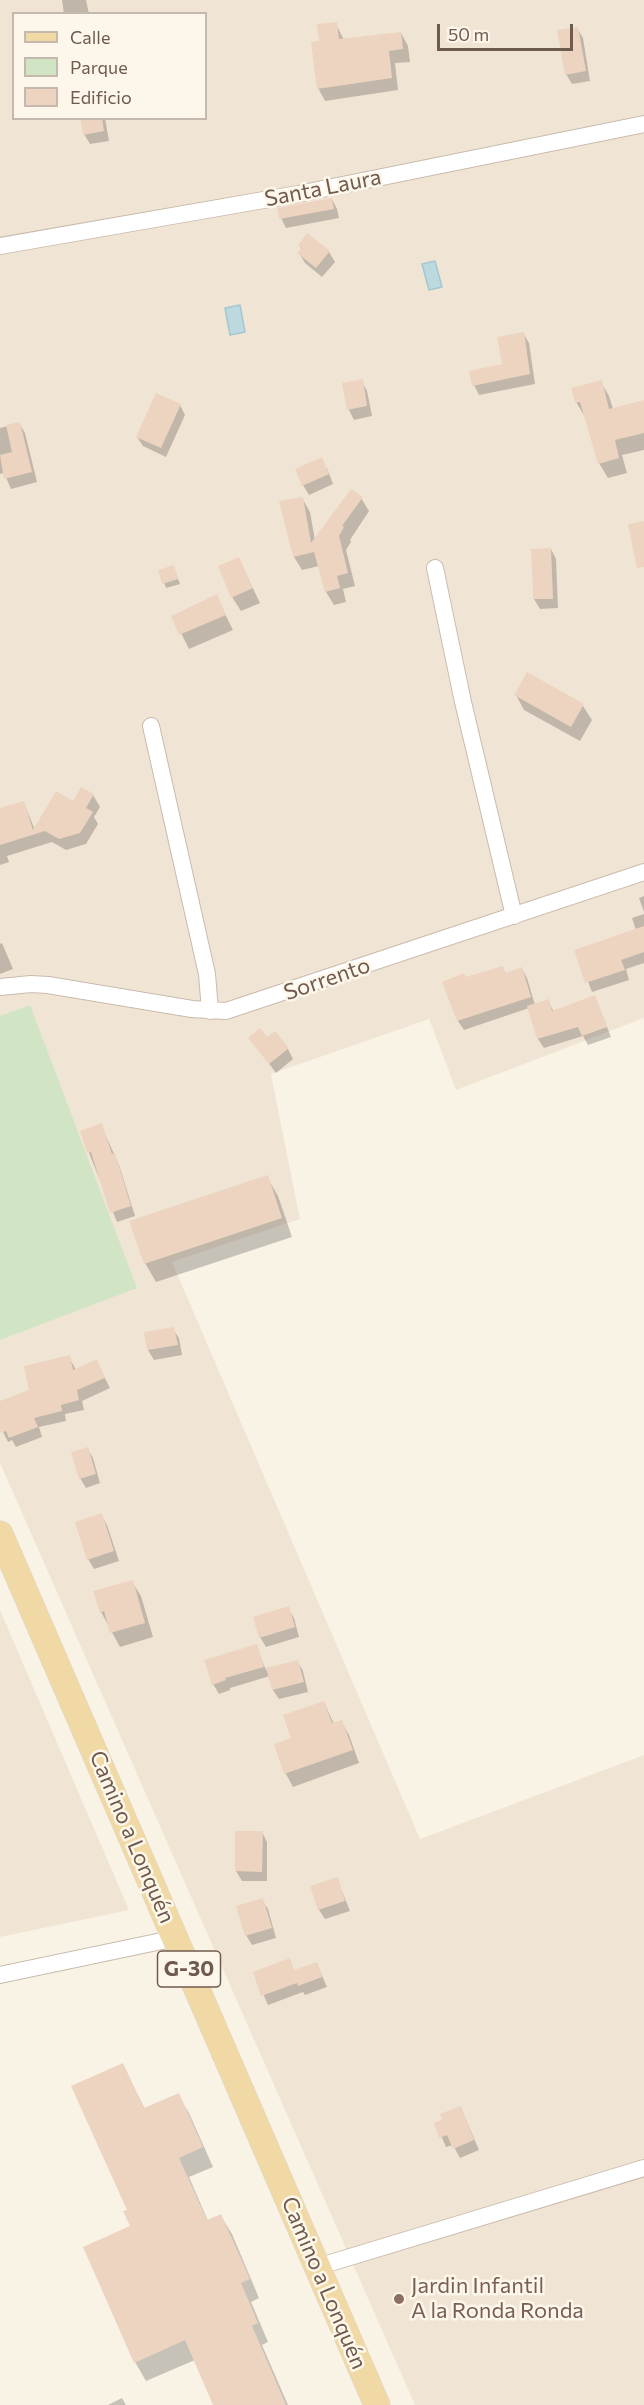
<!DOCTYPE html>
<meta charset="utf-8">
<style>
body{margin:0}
#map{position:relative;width:644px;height:2405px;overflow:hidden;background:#f9f3e5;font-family:Commissioner,sans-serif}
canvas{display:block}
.legend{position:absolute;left:12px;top:12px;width:195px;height:108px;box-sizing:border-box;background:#fdf7eb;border:2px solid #c4b9ac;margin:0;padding:8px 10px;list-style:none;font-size:18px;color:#6f5b4d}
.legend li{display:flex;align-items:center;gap:12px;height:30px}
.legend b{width:30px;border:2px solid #c4b9ac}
.scale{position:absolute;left:437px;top:24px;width:136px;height:27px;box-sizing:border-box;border:3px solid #6f5b4d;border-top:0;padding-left:8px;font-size:18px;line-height:21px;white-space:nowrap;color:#6f5b4d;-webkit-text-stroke:4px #fdf7eb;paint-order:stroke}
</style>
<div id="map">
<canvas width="644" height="2405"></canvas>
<ul class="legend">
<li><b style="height:8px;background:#f1d9a5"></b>Calle</li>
<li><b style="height:16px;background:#d1e5c5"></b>Parque</li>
<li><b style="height:16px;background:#ecd4c0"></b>Edificio</li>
</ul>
<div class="scale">50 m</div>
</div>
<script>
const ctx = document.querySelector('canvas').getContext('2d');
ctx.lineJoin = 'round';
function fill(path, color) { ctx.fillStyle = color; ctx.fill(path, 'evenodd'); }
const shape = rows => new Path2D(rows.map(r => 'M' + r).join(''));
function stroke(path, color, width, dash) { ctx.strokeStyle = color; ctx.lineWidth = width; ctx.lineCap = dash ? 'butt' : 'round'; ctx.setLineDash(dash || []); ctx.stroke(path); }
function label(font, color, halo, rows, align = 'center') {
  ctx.font = font + ' Commissioner,sans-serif'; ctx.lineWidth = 5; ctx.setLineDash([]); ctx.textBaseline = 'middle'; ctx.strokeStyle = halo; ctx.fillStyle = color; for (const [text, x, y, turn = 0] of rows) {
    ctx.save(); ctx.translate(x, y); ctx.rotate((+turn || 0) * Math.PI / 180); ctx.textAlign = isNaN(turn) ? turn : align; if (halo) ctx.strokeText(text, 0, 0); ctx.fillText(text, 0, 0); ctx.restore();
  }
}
const residential = shape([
 [0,0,644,0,644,1018,456,1090,429,1019,271,1074,300,1219,172,1262,420,1839,644,1755,644,2405,415,2405,0,1463],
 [14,14,206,14,206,118,14,118],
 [0,1610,129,1910,0,1937]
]);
const green = shape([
 [30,1005,137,1288,0,1340,0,1016]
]);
const water = shape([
 [435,261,442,287,429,290,422,264,435,261],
 [240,305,245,332,230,335,225,308,240,305]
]);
const shadow = shape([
 [62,0,86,0,89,14,64,14],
 [336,24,344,40,401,33,408,46,410,62,395,63,398,90,325,101,318,88,321,42],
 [577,28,583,38,590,81,572,84,566,74],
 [82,118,105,118,109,141,90,144,84,134],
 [332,199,337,209,339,218,286,228,281,218],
 [307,235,329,252,335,262,322,277,305,263,299,253,302,250,299,245],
 [523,333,529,343,535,384,479,395,474,385,504,365],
 [362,381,367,391,372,416,354,420,349,410,344,384],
 [601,382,609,396,613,409,644,402,644,450,622,455,627,473,608,478,599,463,585,417,576,402],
 [180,405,185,415,166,457,143,446,137,437],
 [19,423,25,433,37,482,11,489,4,473,0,474,0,428],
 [327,468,333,484,309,495,303,485],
 [302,498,310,512,315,540,361,498,369,511,350,540,351,542,346,550,355,586,343,589,346,602,334,605,326,592,319,566,302,570,294,557,280,502],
 [551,549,556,559,558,608,540,609,534,599,532,550],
 [239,559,260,603,241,611,232,597],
 [160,571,175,571,180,584,166,588],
 [216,596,233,630,189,649,173,617],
 [516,695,583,706,592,720,580,741,524,710],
 [82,789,93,795,100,807,94,817,98,824,86,844,66,850,52,842,7,856,9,862,0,865,0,816,24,803,35,830,74,803],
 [644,896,644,912,639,898],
 [644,914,644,963,626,969,629,980,592,992,576,951,636,930,632,918],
 [2,943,13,969,0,974,0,944],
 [502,967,506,974,522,969,527,978,535,1005,548,1001,554,1012,595,997,611,1037,588,1045,583,1036,544,1048,538,1039,529,1008,464,1030,458,1021,466,979],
 [250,1038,267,1039,288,1049,293,1059,276,1073],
 [101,1125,119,1165,135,1216,117,1222,89,1153],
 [267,1177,278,1196,292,1237,156,1282,145,1263],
 [173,1329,179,1338,182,1355,154,1360,148,1350,146,1333],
 [69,1357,76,1370,96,1361,110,1388,82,1401,84,1410,65,1414,66,1421,39,1427,42,1437,16,1447,12,1440,8,1442,0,1426,0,1402,31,1390],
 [87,1448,93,1458,100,1483,86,1488,80,1478],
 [101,1515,107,1525,119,1561,94,1569,88,1559],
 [132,1582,141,1596,153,1637,120,1647,101,1612],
 [288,1608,294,1618,299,1637,266,1647,260,1637],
 [256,1646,266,1670,297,1661,303,1671,308,1692,279,1699,273,1690,270,1676,230,1688,230,1690,219,1694,213,1684],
 [324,1702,334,1724,341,1721,349,1735,359,1763,293,1787,286,1774,276,1745,293,1739],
 [236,1832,262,1832,267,1842,267,1881,242,1881,236,1871],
 [337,1879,350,1911,325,1919,319,1910],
 [262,1900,268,1909,276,1938,252,1945,246,1935],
 [289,1960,295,1972,317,1964,327,1987,305,1995,303,1992,268,2005,254,1973],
 [122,2064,145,2109,178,2095,189,2113,213,2167,189,2177,208,2221,221,2216,232,2234,259,2298,251,2302,268,2342,262,2345,288,2405,214,2405,195,2360,146,2381,135,2362,132,2227,129,2210],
 [461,2108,479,2150,460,2158,453,2145,446,2147,436,2124,444,2121],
 [122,2398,126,2405,108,2405]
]);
const building = shape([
 [337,22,339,39,401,32,403,49,389,51,392,78,317,89,311,42,319,41,317,24],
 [578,27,586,71,565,75,557,30],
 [80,118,102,118,104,131,83,135],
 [332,198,334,209,279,219,277,208],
 [307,233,330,251,316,268,297,253,302,248,298,245],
 [524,332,530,374,472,386,469,371,502,364,497,337],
 [363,379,367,406,347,410,342,383],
 [602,380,609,409,644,400,644,433,615,440,619,458,598,464,580,402,575,403,571,388],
 [156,393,181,404,161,448,136,437],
 [20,422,32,472,4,479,0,455,12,452,6,425],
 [322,457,329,474,302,486,295,469],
 [351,489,363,497,342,526,344,527,339,536,348,573,337,576,340,588,325,592,314,552,293,557,279,501,303,497,311,543],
 [644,521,644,567,637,568,628,524],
 [551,548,553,599,533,599,531,549],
 [239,557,253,588,231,598,218,566],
 [174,565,178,579,162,584,158,570],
 [217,594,226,615,179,635,171,616],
 [527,672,584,704,571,727,514,695],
 [81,787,94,794,86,808,93,812,80,833,59,839,45,831,0,845,0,808,24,801,33,830,56,791,73,801],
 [644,926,644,952,621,960,625,970,585,983,574,950],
 [503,966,505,973,522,967,531,997,457,1021,442,982,464,973,466,977],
 [595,995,607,1027,582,1036,578,1027,537,1039,527,1006,549,999,552,1011],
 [260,1028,267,1037,275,1031,289,1048,269,1064,248,1038],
 [102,1123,112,1154,115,1153,131,1206,110,1213,91,1152,87,1153,80,1131],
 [268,1175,282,1218,144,1264,129,1221],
 [174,1327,178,1345,147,1350,144,1332],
 [70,1355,73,1370,97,1359,105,1378,77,1390,79,1400,61,1405,62,1411,34,1418,38,1427,9,1438,6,1431,0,1433,0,1401,29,1390,24,1366],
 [88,1447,96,1474,79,1479,71,1452],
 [102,1513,114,1551,87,1560,75,1522],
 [133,1580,145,1623,110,1633,104,1611,100,1613,93,1591],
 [289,1606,295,1627,259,1638,253,1617],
 [257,1644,264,1667,225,1678,226,1680,212,1685,204,1660],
 [298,1660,304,1682,272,1690,266,1668],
 [324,1701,332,1723,342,1720,353,1750,284,1774,274,1744,291,1738,283,1715],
 [235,1831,263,1831,262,1872,235,1871],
 [338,1877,345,1901,318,1910,310,1886],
 [263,1898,272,1928,245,1936,236,1906],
 [290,1958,294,1970,317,1962,322,1977,298,1986,297,1983,261,1996,253,1972],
 [123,2063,144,2108,179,2093,203,2147,179,2158,207,2220,221,2214,250,2279,241,2283,258,2323,252,2326,286,2405,213,2405,185,2340,134,2363,83,2247,130,2226,123,2211,127,2210,71,2086],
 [461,2106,474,2140,453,2149,447,2135,439,2138,434,2123,442,2120,440,2114]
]);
const street = shape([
 [0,246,298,194,644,124],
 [435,568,463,702,514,916],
 [151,726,207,974,210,1011],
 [0,987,31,984,48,985,192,1009,226,1011,644,872],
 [0,1975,176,1938],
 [317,2267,644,2168]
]);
const primary = shape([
 [0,1534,377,2405]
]);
const markers = [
 [399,2299,6,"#8d6e63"]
];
const shields = [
 [189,1969,63]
];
const shieldNames = [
 ["G-30",189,1969]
];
const streetNames = [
 ["Santa Laura",323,188,-11],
 ["Sorrento",327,979,-19],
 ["Camino a Lonquén",132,1837,67],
 ["Camino a Lonquén",324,2283,67]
];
const educationNames = [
 ["Jardin Infantil",411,2286],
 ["A la Ronda Ronda",411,2311]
];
fill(residential, '#f0e5d5');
fill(green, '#d1e5c5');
fill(water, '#bcd9e0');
stroke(water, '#a4c7d1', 1.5);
fill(shadow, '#0003');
fill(building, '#ecd4c0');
stroke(street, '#c9bbad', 18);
stroke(primary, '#dad4d1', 27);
stroke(street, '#fff', 16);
stroke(primary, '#f1d9a5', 26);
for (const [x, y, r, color] of markers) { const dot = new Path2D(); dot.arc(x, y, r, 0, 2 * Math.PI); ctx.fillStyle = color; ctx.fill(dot); stroke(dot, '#fdf7eb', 2); }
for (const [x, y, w] of shields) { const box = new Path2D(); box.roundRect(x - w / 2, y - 18, w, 36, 4.5); ctx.fillStyle = '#fdf7eb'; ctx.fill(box); stroke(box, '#6f5b4d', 1.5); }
label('bold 21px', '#6f5b4d', null, shieldNames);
label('22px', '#6f5b4d', '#fdf7eb', streetNames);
label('22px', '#785e54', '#fdf7eb', educationNames, 'left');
</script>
